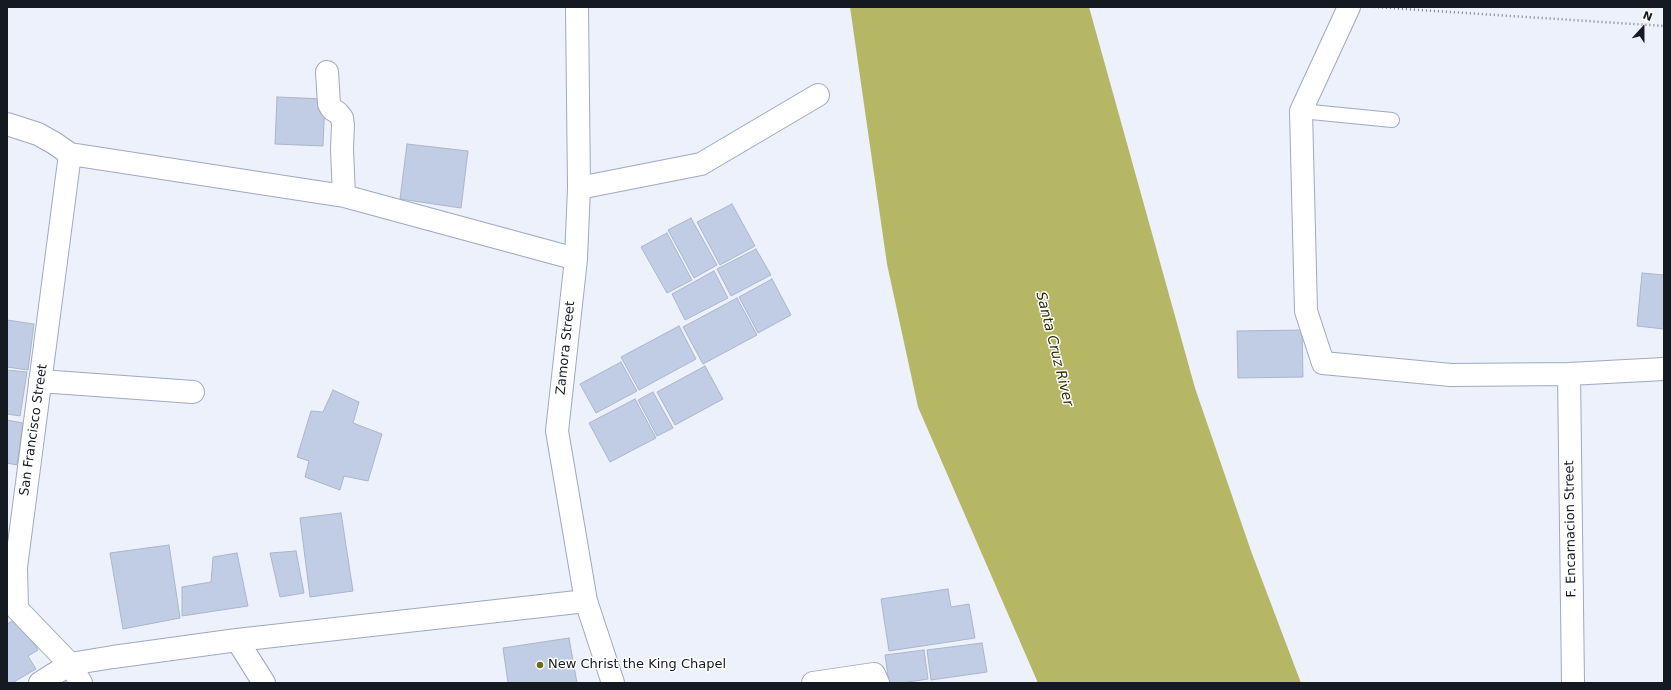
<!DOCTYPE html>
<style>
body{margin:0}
#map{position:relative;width:1671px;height:690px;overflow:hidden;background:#ecf1fb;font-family:"DejaVu Sans",sans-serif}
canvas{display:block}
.frame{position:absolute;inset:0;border:8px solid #151a22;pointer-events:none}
.north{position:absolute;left:1623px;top:8px;width:40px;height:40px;-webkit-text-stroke:3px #fff;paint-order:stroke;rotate:21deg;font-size:11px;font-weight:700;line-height:16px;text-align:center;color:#151a22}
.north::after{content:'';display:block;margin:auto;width:14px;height:18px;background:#151a22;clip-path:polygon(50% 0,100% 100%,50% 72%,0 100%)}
</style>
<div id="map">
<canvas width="1671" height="690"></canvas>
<div class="frame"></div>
<div class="north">N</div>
</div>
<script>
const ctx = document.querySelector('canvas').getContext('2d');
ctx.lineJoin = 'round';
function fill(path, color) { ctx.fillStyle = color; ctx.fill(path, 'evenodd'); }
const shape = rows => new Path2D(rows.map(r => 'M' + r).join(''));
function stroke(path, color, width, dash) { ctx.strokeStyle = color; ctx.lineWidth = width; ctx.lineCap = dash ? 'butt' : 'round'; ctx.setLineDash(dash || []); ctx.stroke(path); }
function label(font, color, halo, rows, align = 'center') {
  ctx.font = font + ' "DejaVu Sans",sans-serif'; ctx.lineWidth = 3; ctx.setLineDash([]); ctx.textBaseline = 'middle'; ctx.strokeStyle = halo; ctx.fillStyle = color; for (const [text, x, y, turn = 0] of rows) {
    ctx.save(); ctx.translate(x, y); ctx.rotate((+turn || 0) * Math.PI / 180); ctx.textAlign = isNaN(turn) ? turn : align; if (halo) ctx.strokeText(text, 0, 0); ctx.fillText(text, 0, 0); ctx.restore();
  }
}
const water = shape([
 [850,7,1089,7,1195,388,1251,551,1301,683,1038,683,918,407,887,264]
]);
const building = shape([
 [277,97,325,99,323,146,275,144,277,97],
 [407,144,468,151,461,208,400,199,407,144],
 [732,204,755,246,720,265,697,222,732,204],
 [691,218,717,265,694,278,668,230,691,218],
 [667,233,692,280,667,293,641,247,667,233],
 [756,249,771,275,731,296,717,269,756,249],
 [714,271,728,298,685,320,672,294,714,271],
 [1642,273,1664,275,1664,329,1637,326,1642,273],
 [772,279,791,315,758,333,739,297,772,279],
 [737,298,757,335,703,364,683,327,737,298],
 [7,320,34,324,28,370,7,367,7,320],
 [679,326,696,359,639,390,621,357,679,326],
 [1302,330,1303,377,1238,378,1237,331,1302,330],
 [621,362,637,391,596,413,580,384,621,362],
 [705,366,723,399,675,425,657,392,705,366],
 [7,370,27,372,20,416,7,414,7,370],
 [333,390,359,402,353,423,382,434,368,481,344,476,340,490,305,477,309,461,297,457,311,411,323,412,333,390],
 [653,392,673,428,657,436,638,400,653,392],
 [635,399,656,438,610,462,589,423,635,399],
 [7,420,23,423,17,465,7,463,7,420],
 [341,513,353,591,310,597,300,518,341,513],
 [169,545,180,618,123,629,110,553,169,545],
 [296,551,304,593,280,597,270,553,296,551],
 [237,553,248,606,182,616,182,587,211,582,213,557,237,553],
 [948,589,951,607,969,604,975,638,889,651,881,599,948,589],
 [18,618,38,650,28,656,36,669,12,683,7,683,7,624,18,618],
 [569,638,577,683,508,683,503,648,569,638],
 [982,643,987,672,931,680,927,650,982,643],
 [924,650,928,679,902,683,889,683,885,655,924,650]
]);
const path = shape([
 [1374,7,1664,26]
]);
const service = shape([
 [1301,111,1392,120]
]);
const minor = shape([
 [577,7,579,188,576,259,557,431,586,601,613,683],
 [1349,7,1301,111,1306,311,1323,363,1451,375,1569,374,1664,369],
 [327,72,329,104,332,109,338,113,342,118,343,125,342,149,344,196],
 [7,124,38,134,54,143,70,154,344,196,576,259],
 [70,154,16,567,17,609,70,664,81,683],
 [579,188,701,164,818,95],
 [1569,374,1573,683],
 [40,381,193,392],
 [237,640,264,683],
 [40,683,70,664,113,657,237,640,586,601],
 [813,683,874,674,878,683]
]);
const markers = [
 [540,665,4,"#6c6c0c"]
];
const streetNames = [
 ["Zamora Street",566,348,-84],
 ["San Francisco Street",34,430,-82],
 ["F. Encarnacion Street",1571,529,-91]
];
const poiNames = [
 ["New Christ the King Chapel",548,665]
];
const waterNames = [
 ["Santa Cruz River",1054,349,76]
];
fill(water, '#b6b765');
fill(building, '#c1cde5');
stroke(building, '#aab5cc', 1);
stroke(service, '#9ea9c0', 16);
stroke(minor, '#9ea9c0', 24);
stroke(path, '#7e838c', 2.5, [1, 3]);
stroke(service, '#fff', 14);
stroke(minor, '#fff', 22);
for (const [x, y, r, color] of markers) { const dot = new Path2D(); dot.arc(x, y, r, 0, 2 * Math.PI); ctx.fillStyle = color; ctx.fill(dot); stroke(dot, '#fff', 1.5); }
label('13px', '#151a22', '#fff', streetNames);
label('13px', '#151a22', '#fff', poiNames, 'left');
label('italic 14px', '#2e2e09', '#fff', waterNames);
</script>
